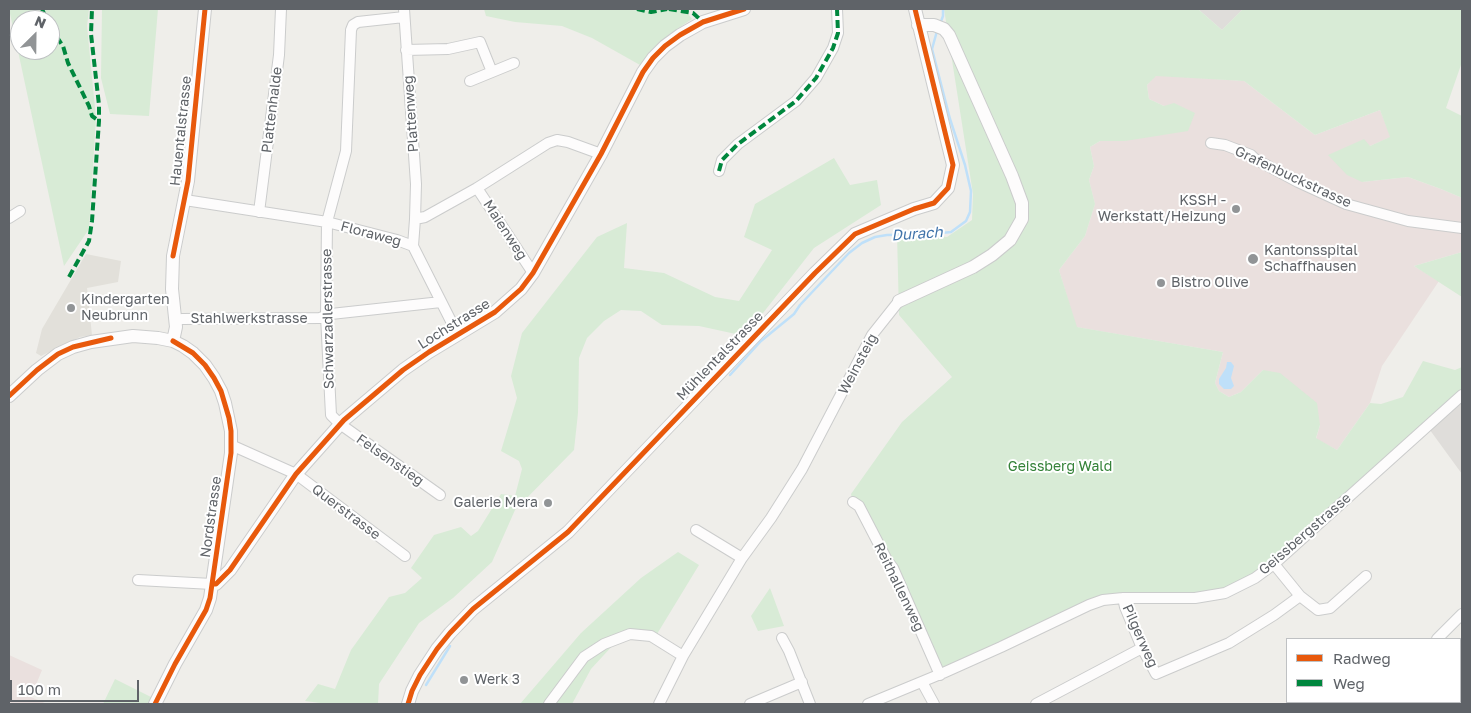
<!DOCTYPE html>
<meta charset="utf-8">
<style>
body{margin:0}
#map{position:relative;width:1471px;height:713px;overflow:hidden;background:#efeeea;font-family:"Golos Text",sans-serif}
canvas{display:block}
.frame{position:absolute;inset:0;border:10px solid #5f6368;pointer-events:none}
.legend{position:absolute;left:1286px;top:638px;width:175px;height:65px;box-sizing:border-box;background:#fff;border:1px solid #bfc1c3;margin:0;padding:6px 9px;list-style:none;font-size:15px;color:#5f6368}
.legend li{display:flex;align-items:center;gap:10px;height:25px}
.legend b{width:25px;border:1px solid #bfc1c3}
.north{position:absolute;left:10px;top:10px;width:50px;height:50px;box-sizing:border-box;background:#fff;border:1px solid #bfc1c3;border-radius:50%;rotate:23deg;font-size:14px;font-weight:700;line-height:20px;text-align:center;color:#5f6368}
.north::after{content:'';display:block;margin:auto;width:18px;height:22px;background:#919496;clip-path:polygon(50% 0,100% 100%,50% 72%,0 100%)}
.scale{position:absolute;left:10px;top:680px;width:129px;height:22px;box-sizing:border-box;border:2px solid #5f6368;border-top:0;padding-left:6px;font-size:15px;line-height:18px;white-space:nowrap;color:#5f6368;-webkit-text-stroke:4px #fff;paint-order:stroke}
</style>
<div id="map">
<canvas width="1471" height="713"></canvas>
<div class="frame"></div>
<ul class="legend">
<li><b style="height:6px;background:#e8590c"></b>Radweg</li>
<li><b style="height:6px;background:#00873e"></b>Weg</li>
</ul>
<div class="north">N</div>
<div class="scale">100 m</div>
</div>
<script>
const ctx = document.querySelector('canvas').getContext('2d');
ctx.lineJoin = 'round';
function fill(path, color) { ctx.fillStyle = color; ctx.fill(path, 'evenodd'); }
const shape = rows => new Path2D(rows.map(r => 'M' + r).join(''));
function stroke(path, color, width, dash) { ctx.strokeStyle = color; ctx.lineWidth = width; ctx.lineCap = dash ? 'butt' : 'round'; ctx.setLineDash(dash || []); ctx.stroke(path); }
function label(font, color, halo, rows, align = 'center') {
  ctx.font = font + ' "Golos Text",sans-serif'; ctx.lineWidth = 4; ctx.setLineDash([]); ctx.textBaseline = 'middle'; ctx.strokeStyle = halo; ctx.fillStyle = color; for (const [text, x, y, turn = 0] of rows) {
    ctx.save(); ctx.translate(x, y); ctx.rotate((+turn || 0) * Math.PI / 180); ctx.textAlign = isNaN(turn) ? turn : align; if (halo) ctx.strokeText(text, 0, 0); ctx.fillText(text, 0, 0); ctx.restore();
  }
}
const industrial = shape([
 [1198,9,1243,9,1222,30],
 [1462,395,1462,474,1427,426]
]);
const education = shape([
 [86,254,121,261,118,282,87,288,92,335,80,337,41,356,36,353,42,329]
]);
const medical = shape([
 [1156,75,1244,81,1315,135,1380,110,1391,137,1370,146,1362,182,1408,177,1441,189,1460,197,1462,199,1462,252,1414,266,1439,281,1382,366,1370,403,1337,450,1316,439,1320,425,1263,370,1241,392,1229,397,1219,391,1215,383,1223,352,1076,327,1059,270,1085,236,1095,204,1089,180,1094,166,1090,147,1100,141,1125,141,1164,106,1149,99,1147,85],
 [9,655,42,670,31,697,47,704,9,704]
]);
const green = shape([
 [9,9,89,9,87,26,96,118,89,229,64,266],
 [20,20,50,20,50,50,20,50],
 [102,9,158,9,149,116,110,114,101,78],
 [484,9,684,9,692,19,667,36,640,65,592,38,562,26,515,22,486,16],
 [944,9,1198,9,1222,30,1243,9,1462,9,1462,62,1446,108,1462,116,1462,199,1460,197,1441,189,1408,177,1362,182,1347,175,1328,155,1364,139,1370,146,1390,137,1380,110,1315,135,1244,81,1156,76,1147,85,1149,99,1164,106,1174,103,1195,113,1188,131,1125,141,1100,141,1090,147,1094,166,1089,180,1095,204,1085,236,1059,270,1077,327,1223,352,1215,383,1219,391,1229,397,1241,392,1263,370,1280,373,1317,403,1320,425,1316,438,1337,450,1370,403,1381,404,1403,397,1423,361,1455,370,1462,367,1462,395,1274,564,1225,593,1103,600,940,675,893,568,853,502,851,494,902,422,952,377,899,315,897,233,947,237,972,220,973,194],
 [834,158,850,185,877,180,881,205,814,248,745,336,699,326,662,325,641,311,621,310,604,321,587,338,579,358,578,413,574,450,515,510,492,562,453,598,419,623,379,684,378,704,328,704,305,701,318,684,335,689,351,650,389,597,405,593,422,578,411,568,434,535,461,527,471,536,478,531,501,494,515,496,522,469,519,461,501,451,517,398,511,376,522,333,597,237,627,223,624,268,664,273,715,297,739,301,772,250,744,237,755,204],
 [1462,252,1462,297,1414,266],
 [678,552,699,565,657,634,626,631,591,669,572,704,520,704,581,633,641,578],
 [770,588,784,626,758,631,751,616],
 [115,679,153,698,150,704,103,704]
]);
const water = shape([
 [1227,362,1231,362,1234,366,1231,378,1234,386,1231,389,1224,389,1219,384,1219,379,1226,368]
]);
const stream = shape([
 [940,24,943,16,943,9],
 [730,375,761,341,794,314,800,305,849,253,862,243,875,237,887,235,932,234,951,232,966,221,970,212,971,191,965,165,950,119,932,49,937,31],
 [426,685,450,646]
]);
const minor = shape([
 [404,9,416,184,415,219],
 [404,17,358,22,353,25,351,30,346,151,327,222,326,316,331,415,340,424,440,495],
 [406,50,448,49,480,42,492,72],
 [470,81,514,63],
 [1211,143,1225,145,1251,155,1255,159,1298,182,1346,204,1408,221,1462,228],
 [719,171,722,160,738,144,796,101,816,78,833,48,838,33,837,9],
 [477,188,533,273],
 [185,200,327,222,397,240,413,246,415,219,425,217,477,188,548,143,557,140,568,142,601,154],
 [259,212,279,55,281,9],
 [9,218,20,211],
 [413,246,458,335],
 [175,321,182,319,320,318,331,314,441,302],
 [231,445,296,474,405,556],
 [853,502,859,506,887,560,893,568,940,675],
 [696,530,742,558],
 [1274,564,1300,596,1318,610,1330,608,1366,576],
 [138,580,212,584],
 [1123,598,1125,607,1142,648,1156,674,1229,643,1274,615,1300,596],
 [782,638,789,651,810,704],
 [1437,639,1462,614],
 [922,682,934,704],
 [1326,702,1330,704],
 [549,704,584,657,604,644,630,634,651,636,683,656],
 [659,704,683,656,742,558,771,518,802,469,872,335,899,301],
 [750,704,802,682],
 [868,704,943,673,1001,647,1089,605,1103,600,1123,598,1195,598,1225,593,1255,578,1274,564,1462,395],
 [1036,704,1142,648],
 [1312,704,1316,702],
 [1342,704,1346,702]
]);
const tertiary = shape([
 [899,301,973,267,992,255,1010,240,1022,219,1022,203,1012,176,949,35,944,29,934,25,918,25],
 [173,341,176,327,172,289,173,256,188,181,205,9],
 [9,396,37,370,58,354,73,347,91,342,133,336,158,338,173,341,183,346,193,353,205,365,214,378,221,391,225,403,231,431,231,453,210,598,206,610,175,664,155,704],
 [212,584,216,584,230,570,296,474,344,420,403,370,429,352,495,312,521,289,533,273,601,154,643,72,653,58,665,46,680,35,703,22,744,9],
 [1460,672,1462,670],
 [408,704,412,691,420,675,437,649,450,633,473,609,568,532,815,273,855,234,914,209,934,203,948,188,953,165,915,9],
 [1428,704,1430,702]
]);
const quiet = shape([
 [42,9,47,20],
 [637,9,651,12,667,9],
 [669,9,693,13,703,22],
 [50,27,63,46,68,63,89,106,92,116,99,121],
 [719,171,722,160,738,144,796,101,816,78,833,48,838,33,837,9],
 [69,277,89,241,92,221,99,121,99,105,91,34,92,9]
]);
const cycleway = shape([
 [173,256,188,181,205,9],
 [9,396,37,370,58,354,73,347,111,338],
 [212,584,216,584,230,570,296,474,344,420,403,370,429,352,495,312,521,289,533,273,601,154,643,72,653,58,665,46,680,35,703,22,744,9],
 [155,704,175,664,206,610,210,598,231,453,231,431,229,418,221,391,214,378,205,365,193,353,173,341],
 [408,704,412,691,420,675,437,649,450,633,473,609,568,532,815,273,855,234,914,209,934,203,948,188,953,165,915,9]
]);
const markers = [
 [1236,209,5,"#919496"],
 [1253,259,6,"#919496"],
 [1161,283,5,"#919496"],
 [71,308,5,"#919496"],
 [548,503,5,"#919496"],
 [464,680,5,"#919496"]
];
const streetNames = [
 ["Plattenhalde",272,110,-83],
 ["Plattenweg",411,114,-94],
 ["Hauentalstrasse",181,131,-84],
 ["Grafenbuckstrasse",1293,177,25],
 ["Maienweg",505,230,57],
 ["Floraweg",371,234,15],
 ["Stahlwerkstrasse",249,319],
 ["Schwarzadlerstrasse",328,319,-91],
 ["Lochstrasse",454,324,-32],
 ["Mühlentalstrasse",720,356,-46],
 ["Weinsteig",858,364,-62],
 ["Felsenstieg",390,460,35],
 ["Querstrasse",346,512,37],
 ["Nordstrasse",211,517,-82],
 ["Geissbergstrasse",1305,534,-41],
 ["Reithallenweg",899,587,64],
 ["Pilgerweg",1140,636,66]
];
const poiNames = [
 ["KSSH -",1226,201,"right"],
 ["Werkstatt/Heizung",1226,217,"right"],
 ["Kantonsspital",1264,251],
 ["Schaffhausen",1264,267],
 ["Bistro Olive",1171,283],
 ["Kindergarten",81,300],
 ["Neubrunn",81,316],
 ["Galerie Mera",538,503,"right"],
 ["Werk 3",474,680]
];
const parkNames = [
 ["Geissberg Wald",1060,467]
];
const waterNames = [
 ["Durach",917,234,-4]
];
fill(industrial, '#dfddda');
fill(education, '#e2e0da');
fill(medical, '#eae0de');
fill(green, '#d8ebd6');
fill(water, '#bfe0f9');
stroke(stream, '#bfe0f9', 2.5);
stroke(minor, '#cbcccc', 12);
stroke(tertiary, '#cbcccc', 14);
stroke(minor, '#fdfcfc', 10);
stroke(tertiary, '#fdfcfc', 12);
stroke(quiet, '#00873e', 4, [8, 4]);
stroke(cycleway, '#e8590c', 5);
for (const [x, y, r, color] of markers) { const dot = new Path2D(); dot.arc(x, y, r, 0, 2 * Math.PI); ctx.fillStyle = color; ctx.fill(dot); stroke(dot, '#fff', 2); }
label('14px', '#5f6368', '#fff', streetNames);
label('14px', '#5f6368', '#fff', poiNames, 'left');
label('14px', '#348238', '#fff', parkNames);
label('italic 15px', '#4174aa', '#fff', waterNames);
</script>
